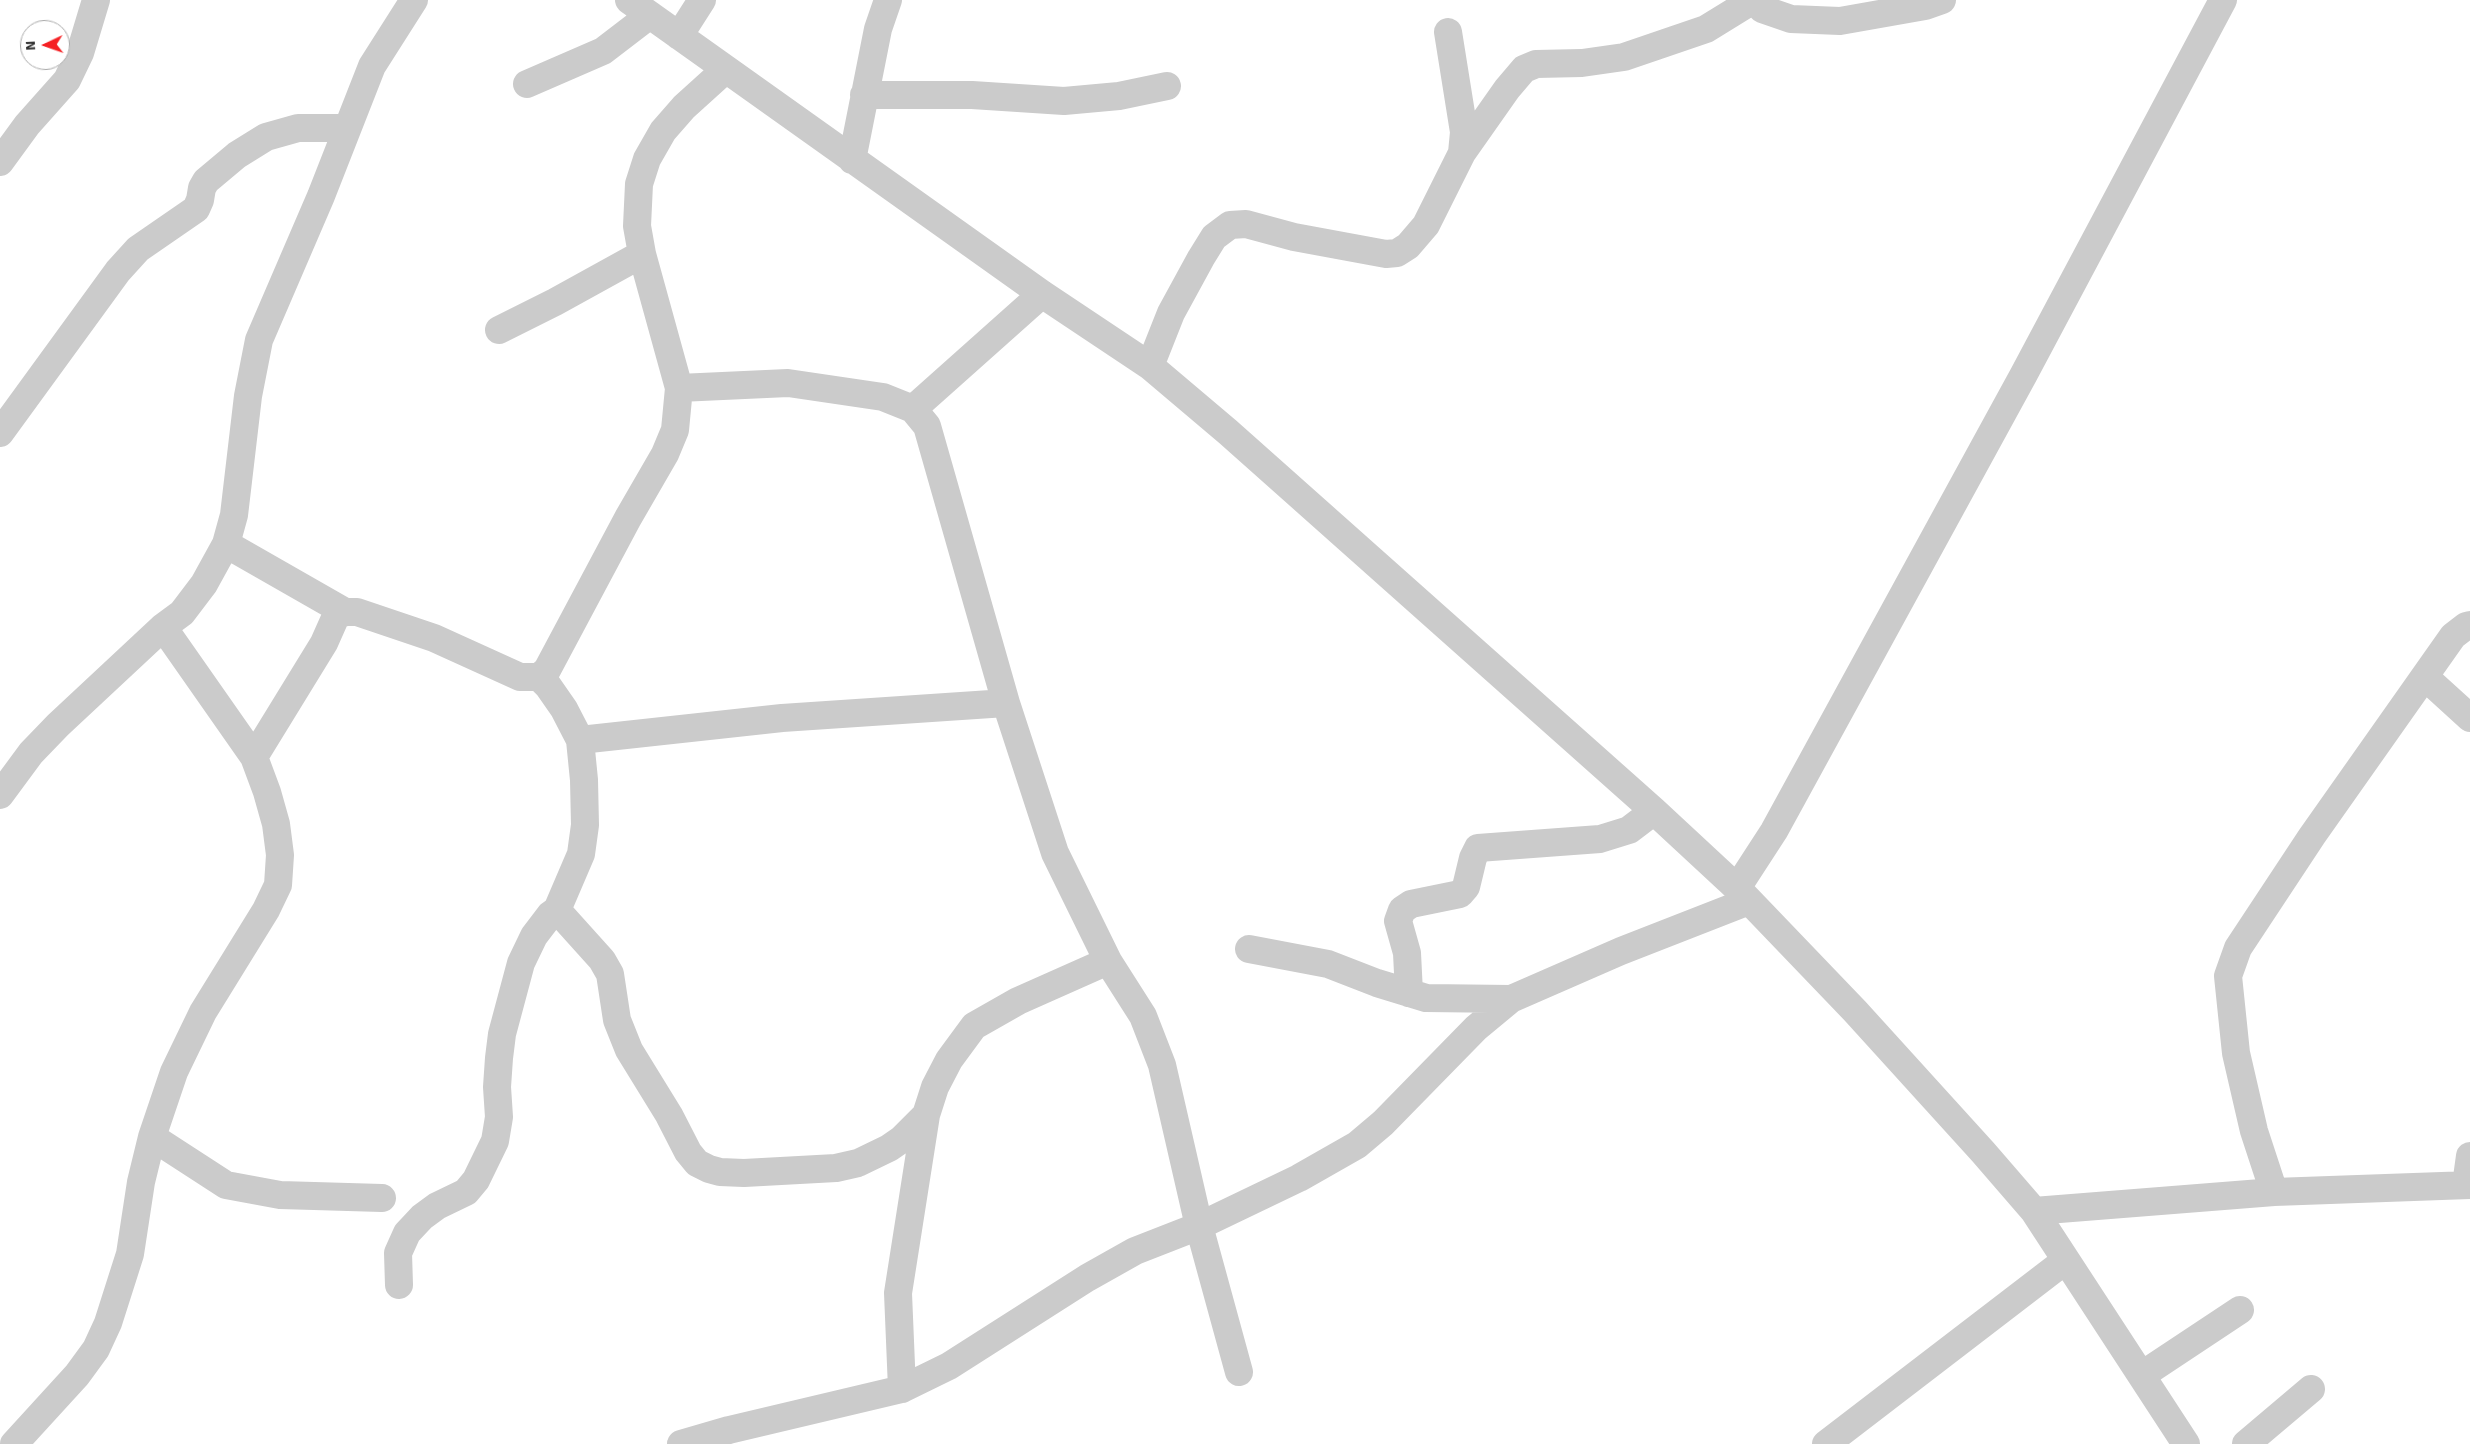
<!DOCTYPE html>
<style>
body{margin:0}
#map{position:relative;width:2470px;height:1444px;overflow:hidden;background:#fff;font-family:Signika,sans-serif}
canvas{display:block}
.north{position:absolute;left:20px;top:20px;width:50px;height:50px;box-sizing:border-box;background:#fff;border:1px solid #ababab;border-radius:50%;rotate:267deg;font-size:14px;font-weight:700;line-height:20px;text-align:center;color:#2e2e2e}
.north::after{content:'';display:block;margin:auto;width:18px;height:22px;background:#f52023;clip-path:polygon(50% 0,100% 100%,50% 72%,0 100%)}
</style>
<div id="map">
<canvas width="2470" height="1444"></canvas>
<div class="north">N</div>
</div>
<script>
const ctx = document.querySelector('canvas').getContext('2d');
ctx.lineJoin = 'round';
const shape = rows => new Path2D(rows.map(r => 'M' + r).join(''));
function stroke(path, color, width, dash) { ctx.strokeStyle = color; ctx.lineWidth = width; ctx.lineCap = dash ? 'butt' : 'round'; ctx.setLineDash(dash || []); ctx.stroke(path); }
const minor = shape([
 [629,0,1042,294,1150,366,1228,432,1654,811,1737,888,1855,1011,1983,1152,2034,1211,2186,1444],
 [1755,0,1762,9,1791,19,1840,21,1925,6,1942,0],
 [1448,32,1464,132,1462,153],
 [679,36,702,0],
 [527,84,603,51,650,15],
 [864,95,972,95,1064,101,1119,96,1167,86],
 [852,160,878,29,888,0],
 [0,162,27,125,67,80,80,53,96,0],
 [499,330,555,302,642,254],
 [1150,366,1171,313,1201,258,1214,237,1230,225,1246,224,1294,237,1386,254,1397,253,1408,246,1426,225,1462,153,1507,89,1524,69,1536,64,1582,63,1624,57,1706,29,1753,0],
 [679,388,788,383,883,397,913,409,927,426,1006,703,1055,853,1108,961,1143,1016,1162,1065,1199,1226,1239,1372],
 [913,409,1042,294],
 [0,433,118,271,138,249,196,209,200,200,202,188,206,181,237,155,266,137,298,128,347,128],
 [226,544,345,612],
 [2425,677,2470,718],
 [580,740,782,718,1006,703],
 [254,757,324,643,336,616,345,612,357,612,434,638,520,677,539,677,547,670,628,518,665,454,675,430,679,388,642,254,637,226,639,184,647,159,663,131,684,107,726,69],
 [0,795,31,753,58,725,163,627,182,613,204,584,226,544,234,515,248,396,259,340,321,196,372,66,414,0],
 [1737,888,1774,831,2024,374,2223,0],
 [557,910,602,960,610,974,617,1020,629,1050,669,1115,688,1152,697,1163,709,1169,720,1172,744,1173,836,1168,858,1163,889,1148,902,1139,926,1115],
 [1249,949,1328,964,1377,983,1426,998,1511,999],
 [1409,993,1407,953,1398,921,1402,910,1411,904,1460,894,1466,887,1473,858,1478,848,1600,839,1629,830,1654,811],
 [152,1137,226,1185,280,1195,382,1198],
 [2466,1185,2470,1156],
 [2274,1192,2254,1131,2236,1053,2228,976,2238,948,2312,836,2453,636,2466,626,2470,625],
 [2034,1211,2274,1192,2470,1185],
 [399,1285,398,1253,407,1233,422,1217,437,1206,466,1192,476,1180,495,1141,499,1117,497,1087,499,1058,502,1034,521,963,534,936,550,915,557,910,581,854,585,825,584,780,580,740,564,709,548,686,539,677],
 [2142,1375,2240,1310],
 [902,1389,898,1293,926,1115,935,1087,949,1060,974,1026,1018,1001,1108,961],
 [14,1444,77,1375,96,1349,108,1323,130,1254,141,1182,152,1137,174,1072,203,1012,266,910,278,885,280,855,276,824,267,792,254,757,163,627],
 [681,1444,729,1430,902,1389,949,1366,1087,1278,1135,1251,1199,1226,1299,1178,1357,1145,1383,1123,1476,1028,1511,999,1621,951,1749,901],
 [1826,1444,2066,1260],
 [2246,1444,2311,1389]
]);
stroke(minor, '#cbcbcb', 28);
</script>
